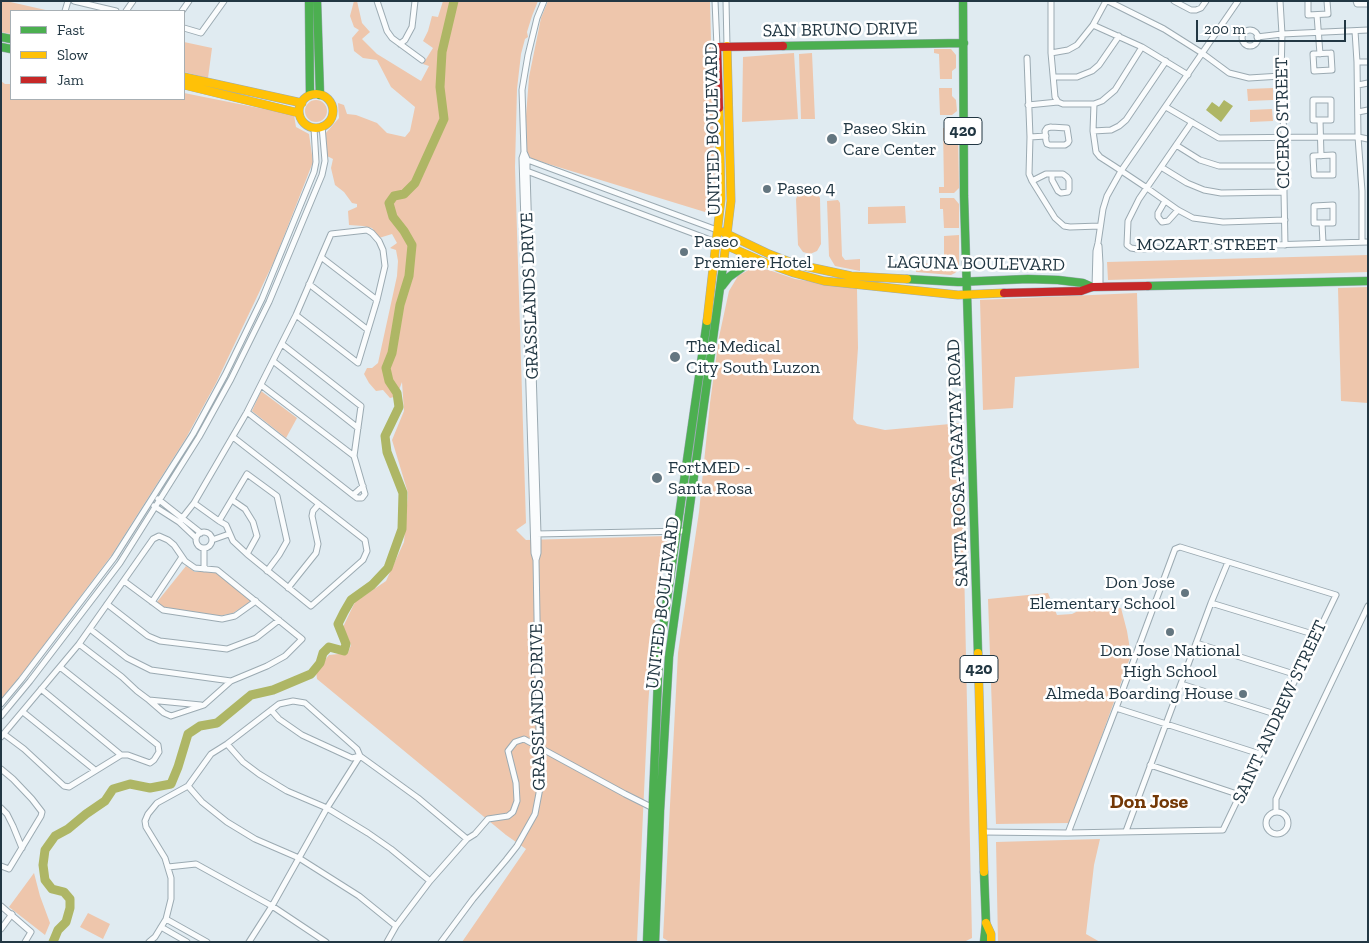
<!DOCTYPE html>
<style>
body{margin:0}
#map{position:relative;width:1369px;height:943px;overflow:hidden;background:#e0ebf1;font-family:"Zilla Slab",serif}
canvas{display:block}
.frame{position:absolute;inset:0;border:2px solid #223743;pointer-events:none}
.legend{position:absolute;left:10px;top:10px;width:175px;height:90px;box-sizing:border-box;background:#fff;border:1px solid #a7afb4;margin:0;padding:6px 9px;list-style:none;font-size:15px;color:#223743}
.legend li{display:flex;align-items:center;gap:10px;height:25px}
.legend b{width:25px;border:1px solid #a7afb4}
.scale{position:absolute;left:1196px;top:20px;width:150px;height:22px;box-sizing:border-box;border:2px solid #223743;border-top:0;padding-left:6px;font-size:15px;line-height:18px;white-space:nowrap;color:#223743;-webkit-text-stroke:4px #fff;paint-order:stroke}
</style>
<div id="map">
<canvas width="1369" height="943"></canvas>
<div class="frame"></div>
<ul class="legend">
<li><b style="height:6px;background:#4caf50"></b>Fast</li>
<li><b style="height:6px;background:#ffc107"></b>Slow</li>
<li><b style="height:6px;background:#c62828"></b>Jam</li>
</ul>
<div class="scale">200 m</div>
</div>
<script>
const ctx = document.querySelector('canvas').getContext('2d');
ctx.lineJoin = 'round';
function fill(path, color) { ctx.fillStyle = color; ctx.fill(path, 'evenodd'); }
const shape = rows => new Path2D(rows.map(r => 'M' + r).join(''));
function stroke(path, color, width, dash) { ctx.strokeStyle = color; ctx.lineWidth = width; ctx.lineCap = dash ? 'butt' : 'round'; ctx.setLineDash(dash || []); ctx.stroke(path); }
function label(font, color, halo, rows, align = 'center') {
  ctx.font = font + ' "Zilla Slab",serif'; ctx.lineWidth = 5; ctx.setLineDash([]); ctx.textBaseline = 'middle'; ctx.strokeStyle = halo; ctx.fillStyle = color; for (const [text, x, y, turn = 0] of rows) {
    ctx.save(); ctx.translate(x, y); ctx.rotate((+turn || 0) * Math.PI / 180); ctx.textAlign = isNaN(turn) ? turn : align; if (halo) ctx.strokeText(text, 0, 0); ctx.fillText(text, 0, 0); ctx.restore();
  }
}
const green = shape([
 [1,1,6,1,50,11,11,11,11,34,1,32],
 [354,1,357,1,362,23,370,32,362,39,377,54,421,81,429,66,423,64,433,48,423,41,428,31,432,16,438,17,443,1,538,1,532,16,527,32,528,37,525,39,521,54,517,89,515,167,526,523,516,530,526,540,668,536,653,637,648,707,637,942,462,942,526,849,506,835,317,679,316,671,329,655,348,653,351,645,343,627,355,602,386,581,404,542,408,493,392,440,404,411,402,382,399,390,394,397,390,398,383,390,376,391,369,383,364,374,367,368,372,368,378,363,397,276,398,261,396,250,390,248,397,243,392,234,379,238,372,228,363,226,349,225,348,211,357,207,357,204,352,203,344,192,335,185,331,168,333,159,327,156,325,134,339,118,338,103,344,105,347,114,356,115,377,123,387,133,405,137,410,131,415,107,391,87,377,60,363,58,354,51,352,38,359,30,354,27,350,16],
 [548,1,710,1,715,198,711,206,705,212,532,159,529,156,527,152,526,116,529,77,541,18],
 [184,42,212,48,208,78,184,72],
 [934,49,951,49,956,55,956,68,952,71,952,79,940,79,939,54,934,53],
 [794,53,798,119,742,122,743,57],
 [812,53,815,119,801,119,799,54],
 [1,81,5,84,11,84,11,99,184,99,184,93,294,115,296,127,309,134,313,162,275,259,216,383,186,438,111,556,24,671,1,699],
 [939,88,952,88,952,96,956,100,957,111,952,115,940,115],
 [1273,88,1273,100,1248,101,1247,89],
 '305 111a11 11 0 1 1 22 0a11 11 0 1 1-22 0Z',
 [1272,109,1273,121,1250,122,1250,110],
 [943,128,952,128,958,134,959,188,954,193,939,193,939,187,944,187],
 [808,187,815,190,820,198,821,244,817,251,810,254,803,252,798,245,796,199,799,192,804,188],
 [940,198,954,198,959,204,959,228,944,228,943,209,940,209],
 [838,200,840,203,842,256,845,260,860,259,860,271,835,266,829,256,827,201],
 [905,206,906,223,868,224,868,207],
 [959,235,959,269,955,273,951,275,916,272,916,264,938,263,939,258,944,257,944,236],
 [1368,255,1368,272,1108,280,1107,262],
 [752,268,769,270,795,279,857,289,858,348,853,419,857,424,885,430,961,423,972,938,964,942,670,942,663,938,678,653,699,512,710,403,719,337,729,291,738,276],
 [1368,287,1368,403,1341,401,1338,288],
 [1137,293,1139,368,1015,377,1013,408,983,410,980,300],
 [261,391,297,418,286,438,252,411],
 [186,566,195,572,215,572,251,601,233,613,219,616,163,607,157,602],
 [1048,593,1057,615,1072,614,1094,603,1109,607,1121,608,1127,631,1131,655,1070,823,996,824,988,599],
 [1100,839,1094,865,1086,934,1100,942,998,942,996,842],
 [34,873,40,896,50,923,45,935,9,907],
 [88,913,110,924,103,939,80,927]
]);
const water = shape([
 [1224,100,1233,106,1221,122,1206,110,1212,102,1219,107]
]);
const river = shape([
 [53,942,58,930,66,922,70,908,70,899,64,892,52,889,45,880,43,865,45,850,55,836,68,829,86,814,105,801,113,789,130,784,150,788,171,784,178,767,188,734,200,726,217,723,251,695,273,690,311,674,320,663,323,653,329,647,344,651,346,644,338,624,344,612,351,600,372,585,388,568,402,529,403,493,387,452,385,436,399,407,397,393,389,381,386,368,392,353,400,305,409,276,412,245,404,231,393,217,389,203,394,196,404,194,415,183,444,119,440,87,442,52,454,1]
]);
const street = shape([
 [74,1,116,11],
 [377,1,387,31,392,38,422,60],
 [715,1,717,47],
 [726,1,727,46],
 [1051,1,1051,53,1055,97,1058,102,1063,104,1094,104,1102,101,1115,90,1142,47],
 [1108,1,1164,29,1202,53,1229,73,1249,78,1281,76],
 [1174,1,1191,10,1196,10,1201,8,1206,1],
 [1280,1,1282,34,1281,76,1284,138,1284,192,1285,245],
 [1308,1,1308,15,1328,14,1327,1],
 [1356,1,1357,4,1368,4],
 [65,11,68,1],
 [126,11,133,1],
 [182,11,189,1],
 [1317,15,1320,54],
 [1093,25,1142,47,1188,75],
 [184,28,201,33,224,1],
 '1242 38a8 8 0 1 1 16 0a8 8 0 1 1-16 0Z',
 [1355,31,1357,62,1358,137,1362,191,1362,242],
 [1257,37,1282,34,1368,30],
 [400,44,405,40,412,27,415,1],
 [1051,53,1068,50,1077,45,1093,25,1106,1],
 [1331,53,1332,70,1314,71,1313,54,1331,53],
 [1027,58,1030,137,1029,174,1032,181,1055,218,1064,226,1070,227,1100,226],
 [1357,62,1368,62],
 [1054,77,1077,77,1092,71,1099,65,1119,36],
 [1358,85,1368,83],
 [1313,100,1331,100,1331,120,1313,120,1313,100],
 [1094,104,1093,131,1096,152,1100,157,1114,166,1147,188,1178,210,1193,218,1223,222,1285,220],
 [1028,105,1058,102],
 [1166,107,1219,138,1320,137,1358,137,1368,139],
 [1358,112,1368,110],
 [1320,120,1321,156],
 [1192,122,1139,199,1128,221,1127,245,1131,248,1137,249,1368,242],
 [1051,127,1067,128,1069,141,1068,143,1065,145,1050,145,1047,144,1046,141,1045,131,1047,128,1051,127],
 [1093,131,1111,130,1119,126,1126,120,1166,61],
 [1030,137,1046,136],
 [1176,145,1200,160,1219,166,1285,166],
 [524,152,527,159,527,171,538,534,538,553,536,560],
 [1333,155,1333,175,1314,175,1313,156,1333,155],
 [525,159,717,230],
 [1161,167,1187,183,1204,190,1221,193,1284,192],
 [524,170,716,242],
 [1032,181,1046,174,1063,174,1067,177,1069,180,1069,190,1068,192,1061,193,1058,191,1052,180,1052,175],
 [1165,201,1158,213,1158,217,1162,222,1168,221,1178,210],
 [1333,205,1333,223,1314,223,1314,206,1333,205],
 [1322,223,1323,243],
 [1099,246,1100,264,1100,287],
 [321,257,377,300],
 [309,284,368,330],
 [1095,287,1096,251,1098,243,1103,209,1107,196,1121,171,1238,1],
 [273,361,358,428],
 [261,385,354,456],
 [247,412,353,495,357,498,362,498,365,494,354,456,361,406,282,344],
 [353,495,363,486],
 [158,499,201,533],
 [232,500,245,509,253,522,257,536,247,554],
 [194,503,219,521,247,474,277,496,287,541,279,555,267,571],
 [154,506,179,522,196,538],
 [219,521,226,525,233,541,247,554,311,606,363,560,367,551,365,540,233,437],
 [179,522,194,503,247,412,296,315,331,234,367,230,372,233,379,241,383,250,385,266,377,300,358,363,296,315],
 '196 540a8 8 0 1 1 16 0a8 8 0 1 1-16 0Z',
 [536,534,686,531],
 [212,540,229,534],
 [204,548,204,569],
 [124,581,163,610,222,619,235,616,256,601],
 [288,588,316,553,318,544,312,516,313,511,319,504],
 [152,602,182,557],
 [1211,603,1316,635],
 [107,604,148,636,160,641,227,649,256,638,279,620],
 [90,629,127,658,151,670,231,681],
 [1196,643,1297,675],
 [79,644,122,677,137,691,149,700,201,705],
 [1181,684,1278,715],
 [41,689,121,755,128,755,150,763,154,760,159,752,158,745,60,667],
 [1,704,21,680,114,558,193,434,225,375,262,299,314,172,316,162,314,128],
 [1116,708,1260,754],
 [271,710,279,719,302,735,352,758,360,756],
 [23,712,95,770],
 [1,716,30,681,120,563,199,437,231,379,269,302,322,175,325,161,322,126],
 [4,734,24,749,64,786,69,787,121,755],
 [1,737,79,644,153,539,159,536,168,540,174,545,185,561,195,568,217,570,302,639,285,656,267,666,231,681,204,705,171,716,164,713,149,700],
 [227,744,243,762,259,774,287,791,327,808,368,833,391,849,430,881],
 [1150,765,1240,795],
 [1,769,13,779,32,799,42,812,41,816,9,869,1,866],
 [188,786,202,802,227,822,255,839,299,858,359,896,396,926],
 [1,808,7,814,13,826,22,848],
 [1276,811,1276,799,1368,606],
 '1266 823a11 11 0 1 1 22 0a11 11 0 1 1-22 0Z',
 [1126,831,1211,603,1228,562],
 [983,832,1068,833,1223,830,1336,595,1180,547,1175,549,1116,708,1068,833],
 [168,867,196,864,272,906,326,942],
 [1,906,31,932,25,942],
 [166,919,207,942],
 [161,927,187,942],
 [1,929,12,914],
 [149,942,155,937,166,919,171,899,171,878,165,858,146,827,145,821,148,814,157,803,188,786,211,754,227,744,279,704,293,701,305,703,357,749,360,756,418,798,467,839],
 [249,942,272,906,327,808,360,756],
 [387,942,396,926,430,881,467,839,475,834,488,819,508,816,513,812,517,801,516,783,508,751,515,742,524,739,625,794,655,809],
 [441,942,473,899,506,860,517,846,535,814,540,788,536,560,534,553,522,158,524,152,522,90,528,55,537,18,544,1]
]);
const fast = shape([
 [309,1,310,95],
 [317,1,320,95],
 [963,1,964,196,978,653],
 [1,37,11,39],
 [783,46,964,43],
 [1,47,11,49],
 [907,279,958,282,1028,279,1058,280,1083,283,1092,287],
 [722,286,729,277,743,267,754,263,763,263],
 [1148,286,1368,281],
 [647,942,659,655,707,321],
 [655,942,660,811,669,657,724,259],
 [984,942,986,923,984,872]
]);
const slow = shape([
 [184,77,302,103],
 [184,85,299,113],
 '299 111a17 17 0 1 1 34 0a17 17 0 1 1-34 0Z',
 [723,232,769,254,795,264,851,276,907,279],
 [723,244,766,263,794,273,824,281,958,295,1004,293],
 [724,259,731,201,727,46],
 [707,321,721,199,719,108],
 [978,653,984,872],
 [986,923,991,934,991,942]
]);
const jam = shape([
 [719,108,717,47,783,46],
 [1004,293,1081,291,1092,287,1148,286]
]);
const markers = [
 [832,139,6,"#647680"],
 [767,189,5,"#647680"],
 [684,252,5,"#647680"],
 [675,357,6,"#647680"],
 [657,478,6,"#647680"],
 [1185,593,5,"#647680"],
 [1170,632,5,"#647680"],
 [1243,694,5,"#647680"]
];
const shields = [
 [963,131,38],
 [979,669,38]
];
const shieldNames = [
 ["420",963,131],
 ["420",979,669]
];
const streetNames = [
 ["SAN BRUNO DRIVE",840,30,-1],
 ["CICERO STREET",1283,123,-91],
 ["UNITED BOULEVARD",713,129,-91],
 ["MOZART STREET",1207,245],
 ["LAGUNA BOULEVARD",976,264,1],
 ["GRASSLANDS DRIVE",530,296,-92],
 ["SANTA ROSA-TAGAYTAY ROAD",958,463,-92],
 ["UNITED BOULEVARD",663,603,-83],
 ["GRASSLANDS DRIVE",538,707,-91],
 ["SAINT ANDREW STREET",1280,712,-65]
];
const poiNames = [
 ["Paseo Skin",843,129],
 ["Care Center",843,150],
 ["Paseo 4",777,189],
 ["Paseo",694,242],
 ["Premiere Hotel",694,263],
 ["The Medical",686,347],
 ["City South Luzon",686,368],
 ["FortMED -",668,468],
 ["Santa Rosa",668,489],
 ["Don Jose",1175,583,"right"],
 ["Elementary School",1175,604,"right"],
 ["Don Jose National",1170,651,"center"],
 ["High School",1170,672,"center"],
 ["Almeda Boarding House",1233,694,"right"]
];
const quarterNames = [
 ["Don Jose",1149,802]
];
fill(green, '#eec6ac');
fill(water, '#aeb665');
stroke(river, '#aeb665', 9);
stroke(street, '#9baab2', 7);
stroke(fast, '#9baab2', 9);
stroke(slow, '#9baab2', 9);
stroke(jam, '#9baab2', 9);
stroke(street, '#fafcfd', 5);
stroke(fast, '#4caf50', 8);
stroke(slow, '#ffc107', 8);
stroke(jam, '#c62828', 8);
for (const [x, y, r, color] of markers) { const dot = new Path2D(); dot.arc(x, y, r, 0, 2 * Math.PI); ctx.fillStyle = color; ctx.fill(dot); stroke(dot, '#fff', 2); }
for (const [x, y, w] of shields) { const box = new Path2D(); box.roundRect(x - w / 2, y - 13.5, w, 27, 4); ctx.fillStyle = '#fff'; ctx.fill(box); stroke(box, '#223743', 1); }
label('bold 16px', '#223743', null, shieldNames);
label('18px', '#223743', '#fff', streetNames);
label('18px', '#223743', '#fff', poiNames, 'left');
label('bold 20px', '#733806', '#fff', quarterNames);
</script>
